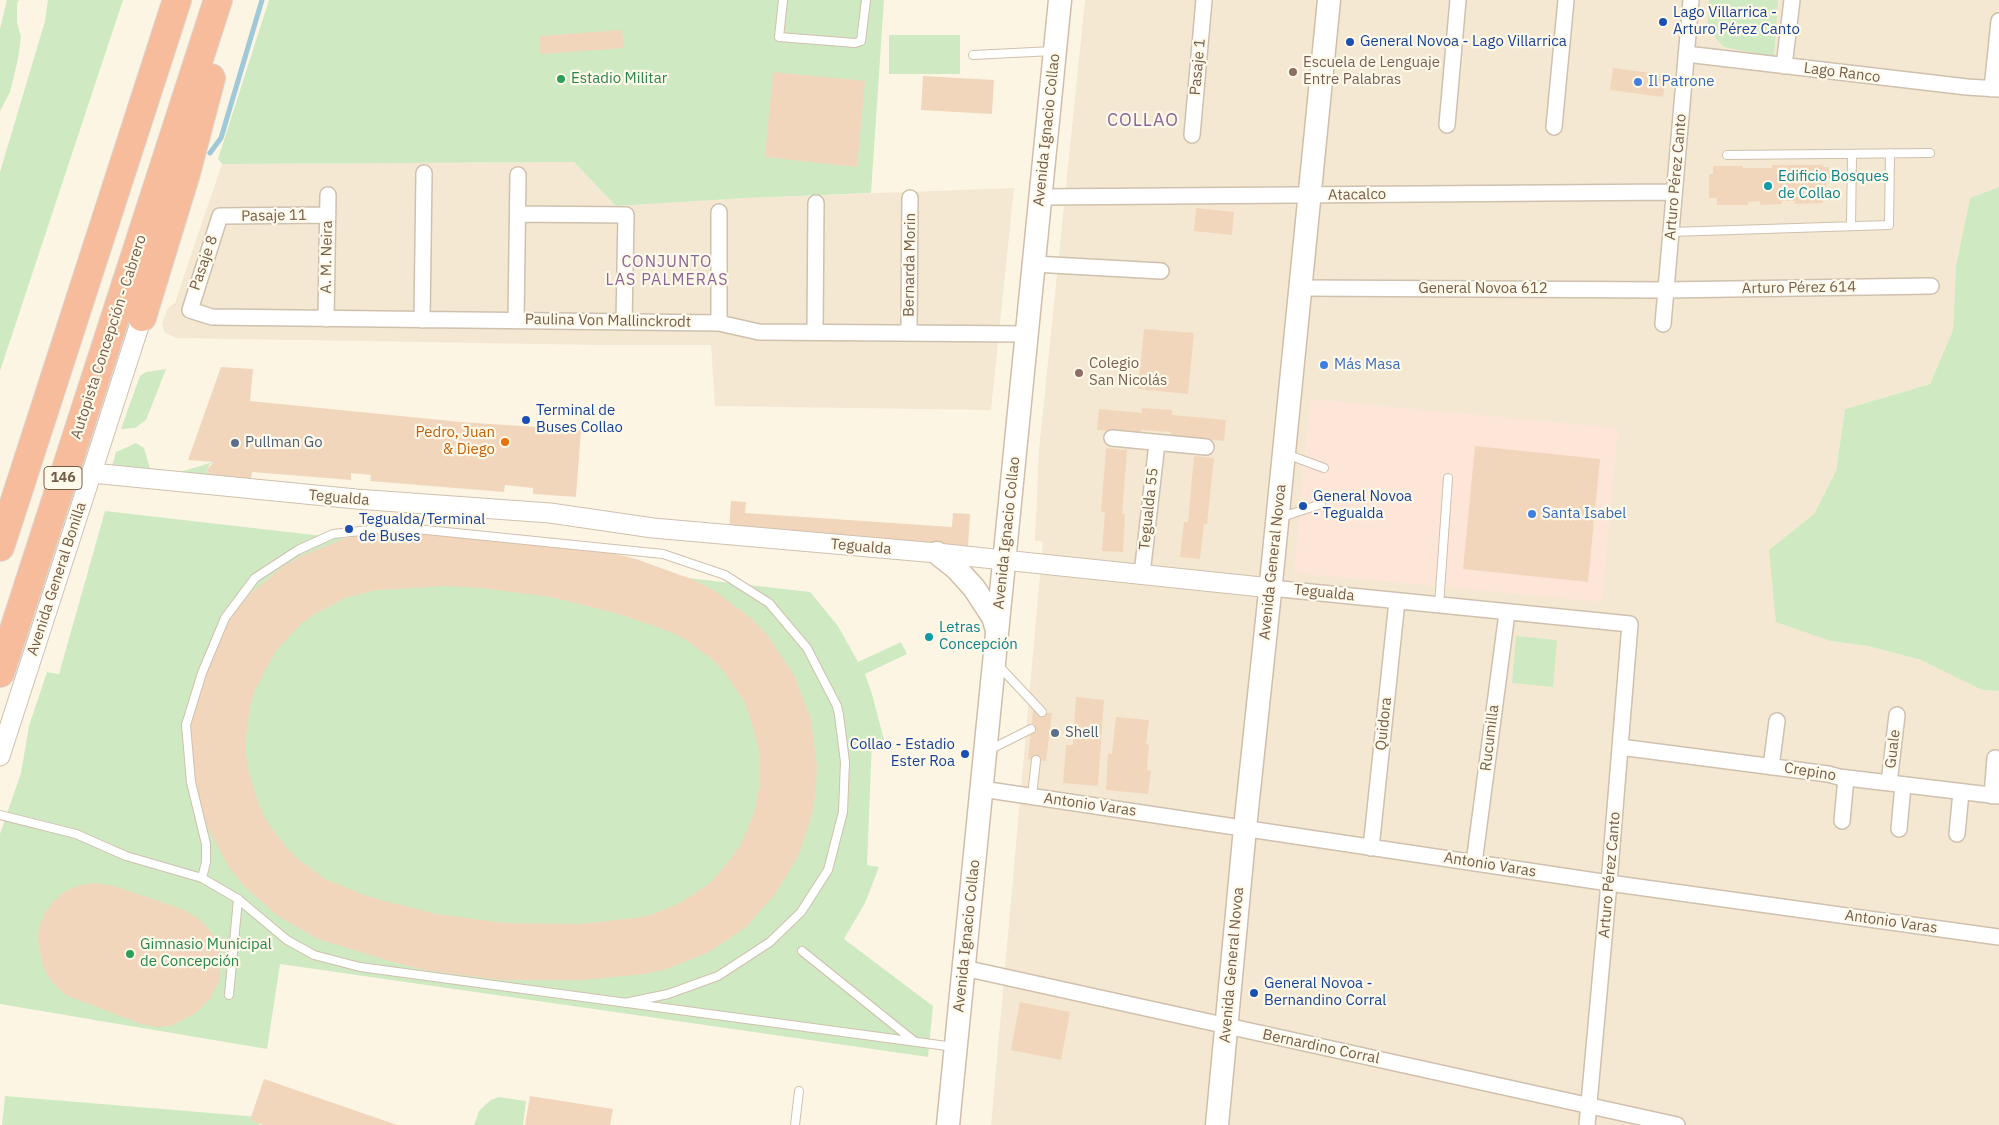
<!DOCTYPE html>
<meta charset="utf-8">
<style>
body{margin:0}
canvas{display:block;background:#fcf5e4}
</style>
<canvas width="1999" height="1125"></canvas>
<script>
const ctx = document.querySelector('canvas').getContext('2d');
ctx.lineJoin = 'round';
function fill(path, color) { ctx.fillStyle = color; ctx.fill(path, 'evenodd'); }
const shape = rows => new Path2D(rows.map(r => 'M' + r).join(''));
function stroke(path, color, width, dash) { ctx.strokeStyle = color; ctx.lineWidth = width; ctx.lineCap = dash ? 'butt' : 'round'; ctx.setLineDash(dash || []); ctx.stroke(path); }
function label(font, color, halo, rows, align = 'center') {
  ctx.font = font + ' "IBM Plex Sans",sans-serif'; ctx.lineWidth = 4.5; ctx.setLineDash([]); ctx.textBaseline = 'middle'; ctx.strokeStyle = halo; ctx.fillStyle = color; for (const [text, x, y, turn = 0] of rows) {
    ctx.save(); ctx.translate(x, y); ctx.rotate((+turn || 0) * Math.PI / 180); ctx.textAlign = isNaN(turn) ? turn : align; if (halo) ctx.strokeText(text, 0, 0); ctx.fillText(text, 0, 0); ctx.restore();
  }
}
const residential = shape([
 [1085,0,1999,0,1999,187,1970,198,1956,266,1953,330,1930,384,1845,409,1836,471,1814,514,1770,550,1831,641,1868,646,1921,660,1982,690,1999,691,1999,1125,991,1125,1043,541,1035,541,1039,450],
 [574,162,616,206,747,198,1014,188,991,410,715,406,711,345,599,345,176,338,164,332,162,323,168,308,176,302,176,299,222,164]
]);
const commercial = shape([
 [1310,399,1618,428,1602,602,1294,573]
]);
const green = shape([
 [7,0,19,0,17,3,17,22,21,37,18,59,10,92,0,111,0,29],
 [48,0,123,0,0,371,0,172,45,21],
 [269,0,884,0,871,193,747,198,616,206,574,162,222,164,218,159],
 [1709,0,1778,0,1774,57,1724,47,1707,29],
 [889,35,960,35,960,74,889,74],
 [1999,187,1999,691,1982,690,1921,660,1868,646,1831,641,1776,622,1769,550,1814,514,1836,471,1845,409,1930,384,1953,330,1956,266,1970,198],
 [166,369,146,420,135,428,121,429,140,376,146,372],
 [136,443,144,448,151,472,180,474,180,472,213,462,215,462,210,464,207,469,210,477,214,479,119,473,112,466,116,452],
 [105,511,810,592,838,626,858,662,901,642,907,654,865,674,872,694,884,740,872,741,867,865,879,867,865,903,844,939,933,1006,928,1057,280,964,267,1049,0,1004,0,834,21,773,29,726,47,672,59,674],
 [1516,636,1557,640,1553,687,1512,683],
 [5,1096,259,1117,259,1125,2,1125],
 [499,1097,526,1101,523,1125,474,1125,479,1111,485,1105,491,1100]
]);
const stream = shape([
 [210,153,221,138,262,0]
]);
const building = shape([
 [622,30,624,48,540,54,539,36],
 [1613,68,1666,75,1663,97,1610,90],
 [773,72,865,81,857,167,765,157],
 [923,76,994,80,992,114,921,110],
 [1772,165,1823,165,1823,167,1829,167,1830,178,1826,178,1826,188,1830,188,1830,200,1823,200,1823,203,1795,204,1795,201,1782,201,1782,204,1760,205,1760,201,1748,202,1748,205,1717,205,1717,198,1709,198,1709,174,1713,174,1713,166,1743,166,1743,168,1772,168],
 [1196,208,1234,212,1232,235,1194,231],
 [1144,329,1194,333,1188,394,1138,389],
 [221,367,253,369,250,401,461,422,581,430,576,497,533,494,533,488,505,485,504,492,370,481,371,475,351,473,351,480,252,472,251,482,210,477,207,469,214,462,188,460],
 [1142,408,1172,410,1172,415,1226,420,1224,441,1171,436,1171,432,1141,430,1141,434,1097,430,1099,409,1142,413],
 [1475,446,1600,459,1588,582,1463,569],
 [1106,448,1127,450,1122,514,1125,514,1123,552,1102,551,1105,512,1101,512],
 [1194,456,1214,458,1207,524,1204,524,1200,559,1180,557,1184,522,1188,522],
 [731,501,746,502,745,513,952,527,953,513,970,514,968,547,729,530],
 [407,530,446,530,524,535,562,541,636,559,694,580,715,591,752,619,768,636,794,675,811,719,817,765,816,789,813,811,799,854,776,893,746,927,709,952,667,969,645,974,582,980,502,980,425,970,389,961,318,939,278,916,244,886,229,867,207,827,193,783,189,737,191,714,195,692,222,630,249,595,284,566,304,555,346,538,368,534],
 [446,586,481,588,551,597,619,614,671,632,686,640,713,660,725,673,744,701,750,717,759,750,760,784,753,816,740,846,720,872,709,884,682,902,651,915,635,918,579,924,506,923,436,914,370,897,325,879,298,859,286,847,266,820,259,805,249,773,246,756,246,739,250,706,255,690,270,661,279,647,302,623,315,614,345,598,376,590],
 [1076,697,1104,700,1098,786,1063,783,1066,745,1073,745],
 [1033,711,1052,713,1046,761,1028,759],
 [1116,717,1149,720,1146,744,1149,745,1147,770,1151,771,1148,794,1106,790,1108,753,1112,754],
 [94,883,114,886,182,909,199,919,207,927,213,935,220,952,220,974,219,982,210,999,196,1013,171,1026,156,1027,141,1024,66,995,51,981,43,966,38,941,39,928,44,914,53,902,64,892,77,886],
 [1020,1002,1070,1012,1061,1060,1011,1050],
 [264,1079,397,1125,263,1125,250,1120],
 [530,1096,613,1109,610,1125,525,1125]
]);
const service = shape([
 [783,0,779,37,855,43,861,41,866,0],
 [973,55,1053,51],
 [1727,155,1930,153],
 [1851,226,1852,154],
 [1671,232,1889,225,1890,153],
 [1286,454,1324,468],
 [1279,518,1321,504],
 [1439,605,1448,478],
 [998,665,1042,712],
 [989,750,1031,729],
 [1032,796,1036,760],
 [0,815,76,834,126,856,202,878,238,899,287,940,314,955,360,967,954,1047],
 [202,878,206,862,206,844,191,782,186,725,202,673,225,618,255,578,298,550,333,534,397,527,663,554,725,575,769,603,807,648,837,706,839,715,845,762,843,812,828,870,801,912,770,942,718,976,668,994,625,1003],
 [802,951,914,1041],
 [229,995,238,899],
 [795,1125,799,1091]
]);
const minor = shape([
 [1686,54,1967,87,1999,89],
 [1784,66,1792,0],
 [1992,89,1999,21],
 [1447,125,1458,0],
 [1554,127,1566,0],
 [1192,135,1204,0],
 [1041,197,1674,192],
 [518,214,626,215,624,322],
 [328,215,220,216,190,310,212,317,719,323,759,332,1027,334],
 [1034,264,1161,271],
 [1300,288,1666,290,1931,286],
 [326,319,328,195],
 [422,320,424,173],
 [516,321,518,175],
 [719,323,719,212],
 [1663,324,1691,0],
 [815,332,816,203],
 [909,333,910,198],
 [1112,438,1206,447],
 [1142,574,1157,443],
 [1271,588,1630,624,1609,883,1587,1125],
 [1620,747,1828,774,1839,777,1999,796],
 [1771,767,1777,721],
 [1889,783,1897,715],
 [982,789,1609,883,1999,937],
 [1992,796,1995,758],
 [1842,821,1846,778],
 [1899,829,1903,785],
 [1957,834,1961,792],
 [1371,848,1397,601],
 [1474,863,1507,613],
 [964,968,1677,1125]
]);
const tertiary = shape([
 [92,473,356,499,550,513,653,528,937,553,1271,588],
 [0,756,142,317]
]);
const secondary = shape([
 [937,553,956,568,974,588,993,617,997,630],
 [948,1125,1060,0],
 [1217,1125,1245,828,1272,573,1329,0]
]);
const motorway = shape([
 [142,317,186,173,211,78],
 [0,547,177,0],
 [0,673,218,0]
]);
const markers = [
 [1663,22,5,"#1a4fb4"],
 [1350,42,5,"#1a4fb4"],
 [1293,72,5,"#8d6e63"],
 [561,79,5,"#2e9e5b"],
 [1638,82,5,"#3f7fe0"],
 [1768,186,5,"#0f9aa8"],
 [1324,365,5,"#3f7fe0"],
 [1079,373,5,"#8d6e63"],
 [526,420,5,"#1a4fb4"],
 [505,442,5,"#e8710a"],
 [235,443,5,"#5c6f8a"],
 [1303,506,5,"#1a4fb4"],
 [1532,514,5,"#3f7fe0"],
 [349,529,5,"#1a4fb4"],
 [929,637,5,"#0f9aa8"],
 [1055,733,5,"#5c6f8a"],
 [965,754,5,"#1a4fb4"],
 [130,954,5,"#2e9e5b"],
 [1254,993,5,"#1a4fb4"]
];
const shields = [
 [63,478,38]
];
const shieldNames = [
 ["146",63,478]
];
const transitNames = [
 ["Lago Villarrica -",1673,13],
 ["Arturo Pérez Canto",1673,30],
 ["General Novoa - Lago Villarrica",1360,42],
 ["Terminal de",536,411],
 ["Buses Collao",536,428],
 ["General Novoa",1313,497],
 ["- Tegualda",1313,514],
 ["Tegualda/Terminal",359,520],
 ["de Buses",359,537],
 ["Collao - Estadio",955,745,"right"],
 ["Ester Roa",955,762,"right"],
 ["General Novoa -",1264,984],
 ["Bernandino Corral",1264,1001]
];
const educationNames = [
 ["Escuela de Lenguaje",1303,63],
 ["Entre Palabras",1303,80],
 ["Colegio",1089,364],
 ["San Nicolás",1089,381]
];
const streetNames = [
 ["Pasaje 1",1198,67,-85],
 ["Lago Ranco",1842,73,7],
 ["Avenida Ignacio Collao",1047,130,-84],
 ["Arturo Pérez Canto",1676,177,-85],
 ["Atacalco",1357,195,-1],
 ["Pasaje 11",274,216,-1],
 ["A. M. Neira",327,257,-89],
 ["Pasaje 8",204,263,-71],
 ["Bernarda Morin",910,265,-89],
 ["Arturo Pérez 614",1799,288,-1],
 ["General Novoa 612",1483,289],
 ["Paulina Von Mallinckrodt",608,321,1],
 ["Autopista Concepción - Cabrero",109,337,-72],
 ["Tegualda",339,498,5],
 ["Tegualda 55",1149,509,-84],
 ["Avenida Ignacio Collao",1007,533,-84],
 ["Tegualda",861,547,5],
 ["Avenida General Novoa",1273,562,-84],
 ["Avenida General Bonilla",57,579,-72],
 ["Tegualda",1324,593,6],
 ["Quidora",1384,724,-84],
 ["Rucumilla",1490,738,-83],
 ["Guale",1893,749,-83],
 ["Crepino",1810,772,9],
 ["Antonio Varas",1090,805,8],
 ["Antonio Varas",1490,865,9],
 ["Arturo Pérez Canto",1610,875,-85],
 ["Antonio Varas",1891,922,8],
 ["Avenida Ignacio Collao",967,936,-84],
 ["Avenida General Novoa",1232,965,-85],
 ["Bernardino Corral",1321,1047,12]
];
const leisureNames = [
 ["Estadio Militar",571,79],
 ["Gimnasio Municipal",140,945],
 ["de Concepción",140,962]
];
const shopNames = [
 ["Il Patrone",1648,82],
 ["Más Masa",1334,365],
 ["Santa Isabel",1542,514]
];
const cultureNames = [
 ["Edificio Bosques",1778,177],
 ["de Collao",1778,194],
 ["Letras",939,628],
 ["Concepción",939,645]
];
const foodNames = [
 ["Pedro, Juan",495,433],
 ["& Diego",495,450]
];
const serviceNames = [
 ["Pullman Go",245,443],
 ["Shell",1065,733]
];
const neighbourhoodNames = [
 ["CONJUNTO",667,262],
 ["LAS PALMERAS",667,280]
];
const quarterNames = [
 ["COLLAO",1143,121]
];
fill(residential, '#f4e8d2');
fill(commercial, '#fde6d8');
fill(green, '#cfeac2');
stroke(stream, '#9fc9d8', 5);
fill(building, '#f2d6bc');
stroke(service, '#d0c0ae', 10);
stroke(minor, '#d0c0ae', 18);
stroke(tertiary, '#d0c0ae', 21);
stroke(secondary, '#d1bea8', 25);
stroke(motorway, '#dbd5d0', 30);
stroke(service, '#fff', 8);
stroke(minor, '#fff', 15);
stroke(tertiary, '#fff', 19);
stroke(secondary, '#fff', 22);
stroke(motorway, '#f6bc9b', 28);
for (const [x, y, r, color] of markers) { const dot = new Path2D(); dot.arc(x, y, r, 0, 2 * Math.PI); ctx.fillStyle = color; ctx.fill(dot); stroke(dot, '#fff9ea', 2); }
for (const [x, y, w] of shields) { const box = new Path2D(); box.roundRect(x - w / 2, y - 11.5, w, 23, 4); ctx.fillStyle = '#fff9ea'; ctx.fill(box); stroke(box, '#755d4a', 1); }
label('bold 14px', '#755d4a', null, shieldNames);
label('15px', '#164399', '#fff9ea', transitNames, 'left');
label('15px', '#785e54', '#fff9ea', educationNames, 'left');
label('15px', '#755d4a', '#fff9ea', streetNames);
label('15px', '#27864d', '#fff9ea', leisureNames, 'left');
label('15px', '#366cbe', '#fff9ea', shopNames, 'left');
label('15px', '#0d838f', '#fff9ea', cultureNames, 'left');
label('15px', '#c56008', '#fff9ea', foodNames, 'right');
label('15px', '#4e5e75', '#fff9ea', serviceNames, 'left');
ctx.letterSpacing = '1px';
label('16px', '#8c6598', '#fff9ea', neighbourhoodNames);
ctx.letterSpacing = '0px';
ctx.letterSpacing = '1px';
label('18px', '#8c6598', '#fff9ea', quarterNames);
ctx.letterSpacing = '0px';
</script>
